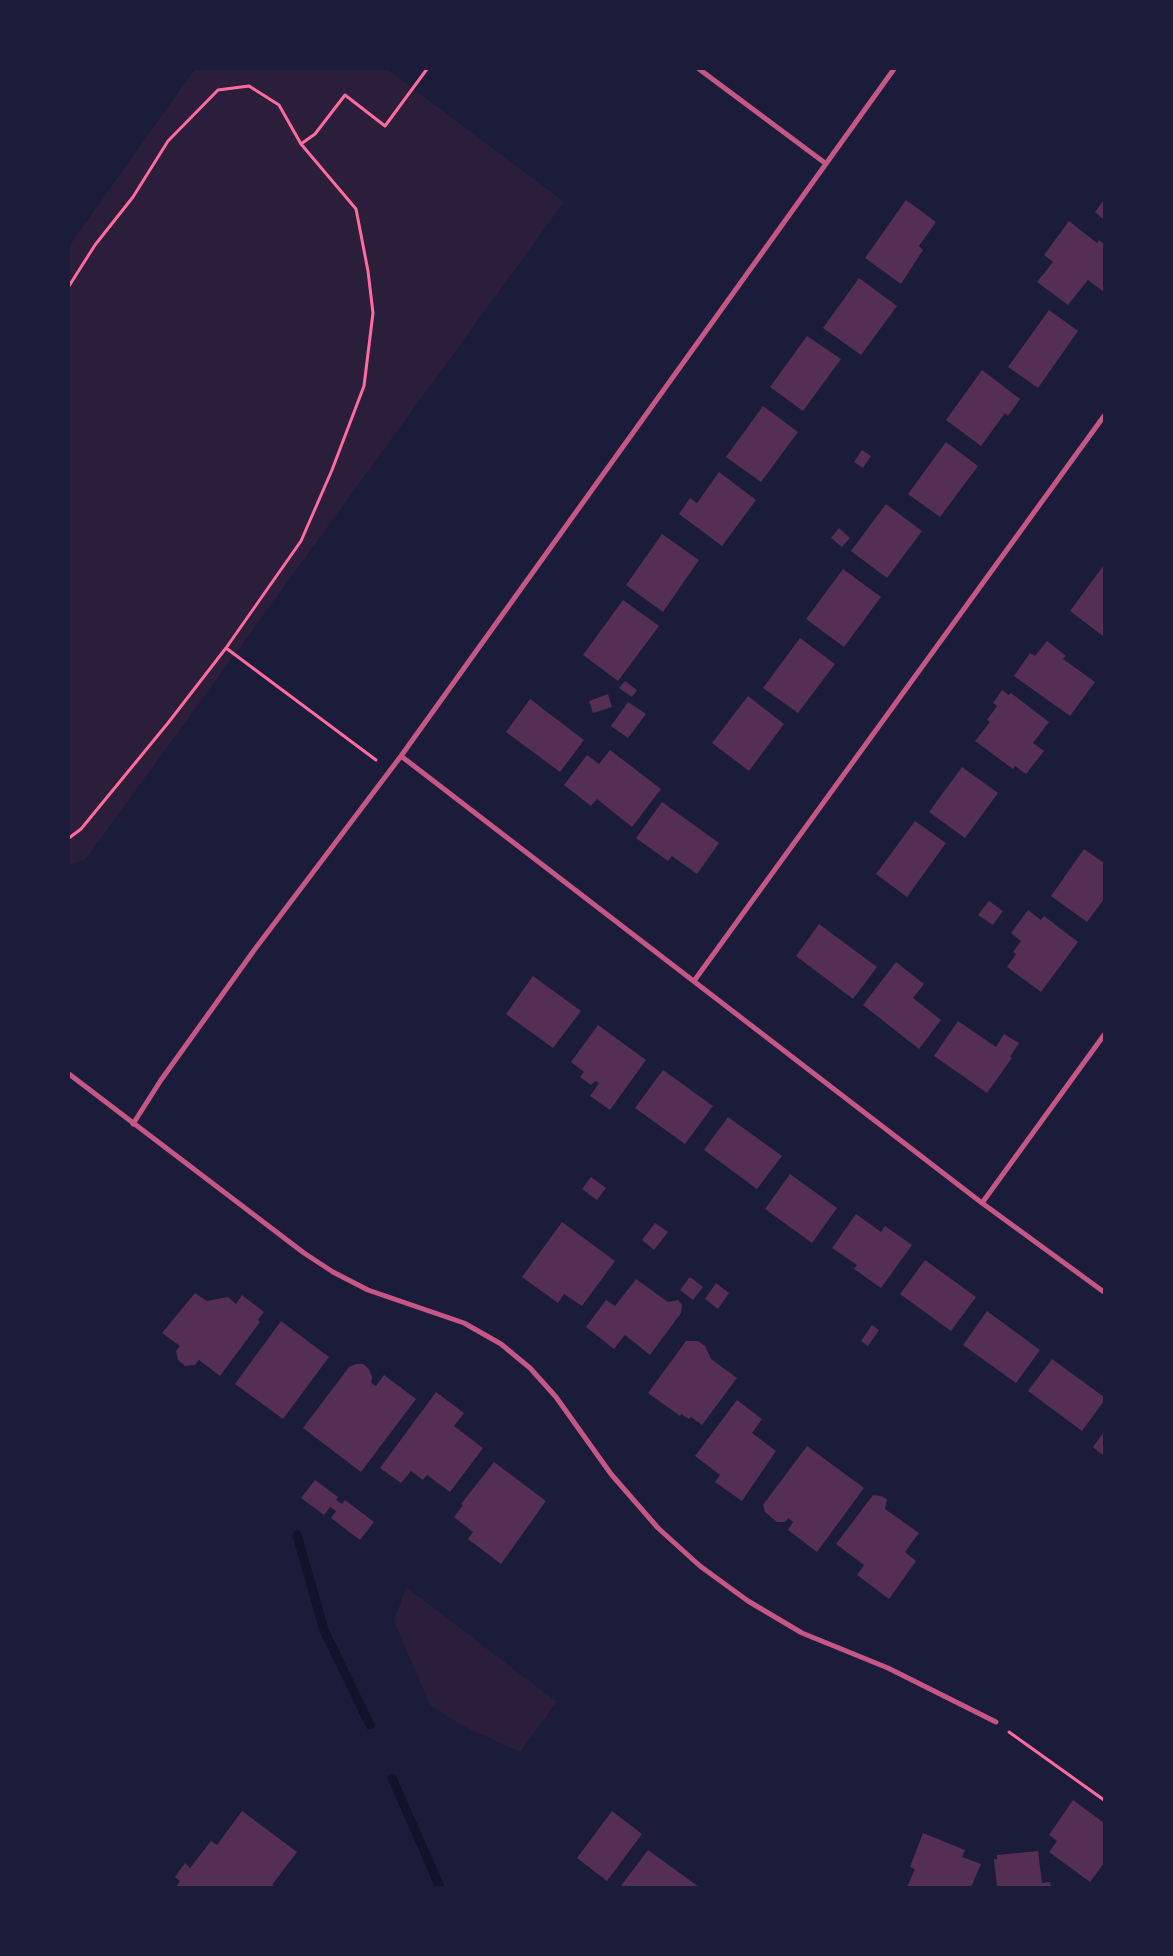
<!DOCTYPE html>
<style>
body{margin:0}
#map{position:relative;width:1173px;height:1956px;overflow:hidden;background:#1b1b3a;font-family:"Titillium Web",sans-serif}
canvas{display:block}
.frame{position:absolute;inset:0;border:70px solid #1b1b3a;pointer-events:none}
</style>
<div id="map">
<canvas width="1173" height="1956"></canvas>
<div class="frame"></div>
</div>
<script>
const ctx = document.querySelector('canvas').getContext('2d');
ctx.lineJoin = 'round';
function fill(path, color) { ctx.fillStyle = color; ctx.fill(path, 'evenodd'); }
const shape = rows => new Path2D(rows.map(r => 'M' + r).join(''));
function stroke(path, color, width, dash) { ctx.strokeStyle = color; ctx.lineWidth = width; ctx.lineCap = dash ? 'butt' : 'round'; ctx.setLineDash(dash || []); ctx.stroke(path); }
const green = shape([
 [195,69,387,69,564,202,85,860,69,865,69,246],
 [406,1587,557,1702,520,1752,461,1725,430,1705,394,1621]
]);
const stream = shape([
 [297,1535,324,1630,370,1725],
 [392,1778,440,1887]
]);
const building = shape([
 [906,200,936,222,919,246,923,250,901,284,865,258],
 [1104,200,1104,220,1095,212],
 [1069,221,1097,243,1099,240,1104,244,1104,292,1088,280,1068,305,1037,282,1053,262,1044,255],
 [859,278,897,306,861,355,823,328],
 [1049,310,1078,331,1038,388,1008,367],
 [807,336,841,359,803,411,770,387],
 [982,370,1020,399,1008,416,1005,413,981,446,946,420],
 [763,406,798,432,761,482,726,457],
 [946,442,978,466,940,517,908,494],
 [862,450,871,456,863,468,854,462],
 [719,472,756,500,722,546,679,514,690,498,697,503],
 [886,504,922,531,887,578,851,551],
 [839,528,850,538,842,547,831,538],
 [662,534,699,560,663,612,626,585],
 [1104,565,1104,635,1103,636,1070,611],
 [843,569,881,597,844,647,806,619],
 [623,600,659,626,618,681,583,655],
 [800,638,835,664,798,713,763,688],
 [1047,641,1066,656,1063,659,1095,682,1070,716,1014,676,1030,653,1035,656],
 [625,681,637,690,632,697,619,688],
 [1002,690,1009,695,1011,693,1049,722,1033,743,1044,751,1026,774,1015,766,1013,769,975,741,990,722,987,720,997,706,993,703],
 [608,694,612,707,593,713,589,701],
 [748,696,784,724,749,771,712,743],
 [530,699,584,740,560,772,506,732],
 [628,702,646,714,628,738,611,726],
 [610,750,661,789,632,827,597,799,591,806,564,785,587,755,599,764],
 [962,767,998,793,965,838,929,812],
 [662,802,719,843,697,874,672,856,668,861,636,838],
 [915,821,946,843,907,897,876,874],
 [1084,849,1104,863,1104,899,1087,922,1051,896],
 [989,901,1003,911,993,925,978,915],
 [1028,910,1041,920,1044,916,1078,942,1041,992,1007,967,1016,954,1013,952,1021,941,1011,933],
 [819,924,877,967,853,999,796,956],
 [896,962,924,984,913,998,941,1020,919,1049,863,1005],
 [533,976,581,1011,553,1048,506,1014],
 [958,1021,996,1047,1004,1034,1019,1043,1010,1057,1012,1058,987,1093,934,1056],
 [598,1025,646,1060,610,1110,590,1096,599,1083,595,1081,591,1085,580,1077,584,1072,571,1062],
 [663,1070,713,1106,685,1144,635,1108],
 [728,1117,782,1156,757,1189,704,1150],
 [790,1174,837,1208,812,1243,765,1209],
 [591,1177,606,1188,597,1200,582,1189],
 [856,1214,881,1232,885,1226,912,1245,881,1288,854,1269,857,1265,832,1248],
 [562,1222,615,1261,582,1306,564,1294,558,1303,522,1277],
 [655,1223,668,1232,654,1250,642,1240],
 [925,1260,976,1297,951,1331,900,1294],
 [690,1277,703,1287,693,1300,680,1290],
 [636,1279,668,1302,678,1300,682,1305,681,1313,650,1355,625,1335,614,1349,586,1327,606,1300,615,1306],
 [716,1283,729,1293,718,1309,705,1299],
 [195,1293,207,1301,228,1297,236,1304,242,1295,264,1312,258,1320,260,1322,220,1376,199,1360,195,1365,185,1366,178,1360,176,1351,180,1346,162,1333],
 [987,1311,1040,1350,1016,1383,963,1345],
 [281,1321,329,1357,283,1419,235,1384],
 [872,1325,879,1330,868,1346,861,1341],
 [686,1341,698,1341,705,1346,711,1359,737,1378,702,1425,691,1417,689,1419,681,1414,680,1416,648,1393],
 [1052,1359,1104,1397,1104,1401,1082,1431,1028,1391],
 [356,1364,363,1364,369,1369,372,1377,371,1383,376,1386,384,1375,416,1399,361,1472,303,1428,349,1367],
 [436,1392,464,1413,454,1426,483,1448,450,1492,427,1475,423,1480,411,1471,401,1483,380,1468],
 [737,1400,762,1419,752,1433,776,1451,742,1501,715,1482,720,1475,695,1456],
 [1104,1432,1104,1456,1093,1447],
 [807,1446,864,1488,817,1552,788,1530,793,1522,788,1518,785,1522,777,1522,765,1512,763,1505],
 [494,1462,546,1501,501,1564,468,1539,473,1532,454,1517,463,1505,461,1504],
 [315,1480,338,1497,336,1500,342,1504,345,1500,374,1522,360,1540,331,1518,336,1511,330,1507,324,1515,301,1498],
 [873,1495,881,1496,887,1499,885,1509,919,1533,905,1552,916,1561,889,1599,857,1575,864,1565,836,1544],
 [1073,1800,1104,1823,1104,1863,1090,1882,1049,1852,1057,1841,1049,1835],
 [242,1811,297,1852,272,1885,276,1887,176,1887,180,1881,175,1877,185,1863,190,1868,211,1841,217,1845],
 [612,1811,642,1834,607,1881,577,1858],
 [923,1833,965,1850,962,1857,981,1864,971,1887,907,1887,915,1869,910,1867],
 [648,1850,699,1887,620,1887],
 [1038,1851,1042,1883,1050,1882,1051,1887,997,1887,994,1859,997,1859,997,1855]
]);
const path = shape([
 [301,144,315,134,345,95,385,126,427,69],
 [69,286,95,245,133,197,168,141,218,90,249,86,279,105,301,144,356,209,368,271,373,313,364,386,332,470,301,541,226,648,168,723,81,829,69,838],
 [226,648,376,760],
 [1009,1732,1104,1800]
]);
const minor = shape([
 [699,69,825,163],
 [401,756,982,1203,1104,1292],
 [694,981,1104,416],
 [69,1074,304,1253,333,1272,368,1290,464,1323,501,1344,530,1368,556,1397,611,1474,658,1528,700,1566,748,1601,802,1633,888,1668,996,1722],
 [133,1124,161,1080,255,949,401,756,894,69],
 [982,1203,1104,1035]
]);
fill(green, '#2a1e3b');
stroke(stream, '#12122b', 9);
fill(building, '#542f53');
stroke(path, '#ff6b9d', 3);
stroke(minor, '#c65784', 5);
</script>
